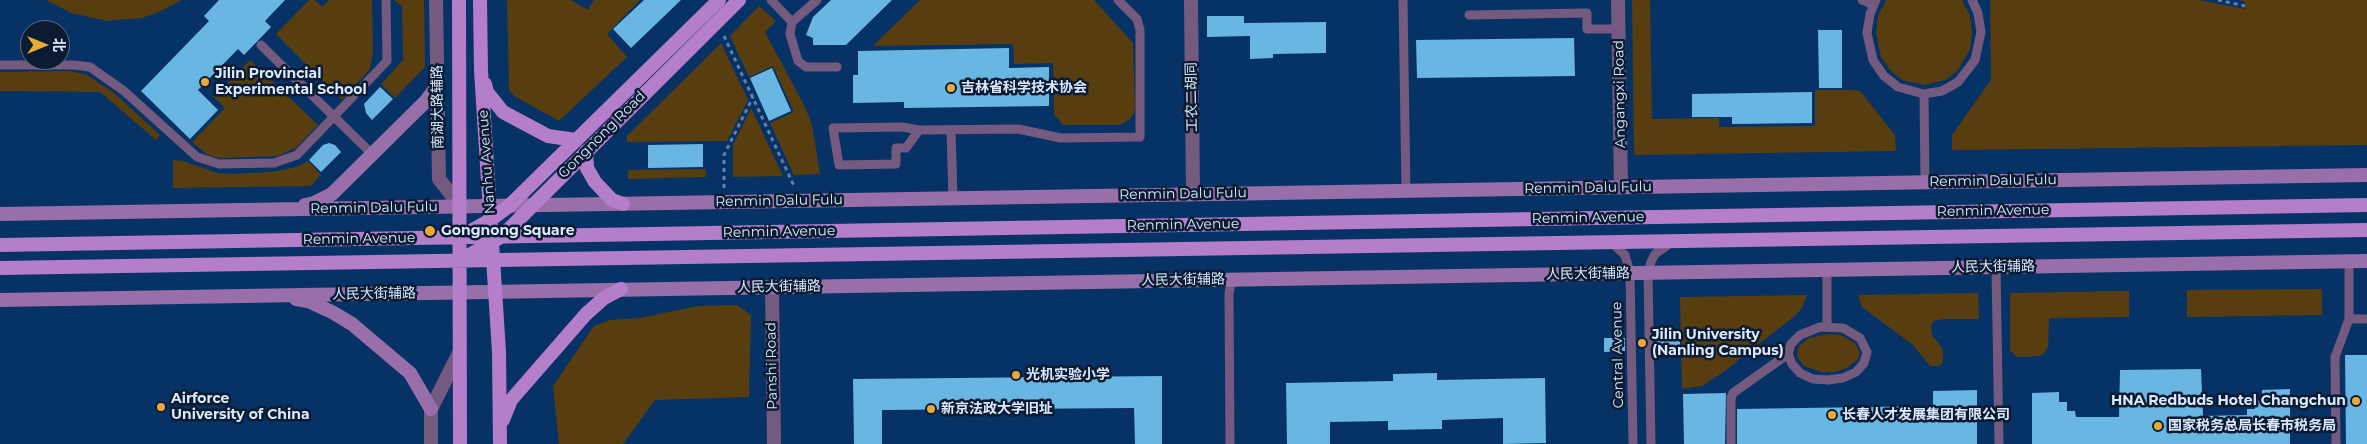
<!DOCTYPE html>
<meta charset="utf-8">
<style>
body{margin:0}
#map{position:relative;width:2367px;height:444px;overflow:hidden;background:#073265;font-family:Montserrat,"Noto Sans SC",sans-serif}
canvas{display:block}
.north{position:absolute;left:20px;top:20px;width:50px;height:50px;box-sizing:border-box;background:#0a1b32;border:1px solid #5e6d83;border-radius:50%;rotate:90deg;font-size:14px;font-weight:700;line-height:20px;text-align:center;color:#dbe9fc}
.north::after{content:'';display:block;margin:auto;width:18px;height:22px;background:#eca93a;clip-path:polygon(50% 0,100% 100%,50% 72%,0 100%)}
</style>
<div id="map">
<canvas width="2367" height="444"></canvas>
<div class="north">北</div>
</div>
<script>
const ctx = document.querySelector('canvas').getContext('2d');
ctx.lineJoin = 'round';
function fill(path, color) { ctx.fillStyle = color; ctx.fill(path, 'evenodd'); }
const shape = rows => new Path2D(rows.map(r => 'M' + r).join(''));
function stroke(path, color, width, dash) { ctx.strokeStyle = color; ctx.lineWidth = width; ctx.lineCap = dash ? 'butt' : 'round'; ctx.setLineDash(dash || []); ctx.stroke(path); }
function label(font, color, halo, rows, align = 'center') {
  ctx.font = font + ' Montserrat,"Noto Sans SC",sans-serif'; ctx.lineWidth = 5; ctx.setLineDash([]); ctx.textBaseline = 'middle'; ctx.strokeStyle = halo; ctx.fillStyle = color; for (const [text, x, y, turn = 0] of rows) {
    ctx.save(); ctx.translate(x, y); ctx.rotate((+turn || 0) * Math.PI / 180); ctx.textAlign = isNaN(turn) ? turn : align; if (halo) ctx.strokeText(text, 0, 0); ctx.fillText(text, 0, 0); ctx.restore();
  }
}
const green = shape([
 [46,0,182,0,159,12,142,18,107,21,71,13],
 [309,0,315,0,322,7,329,0,372,0,373,51,370,69,342,100,276,34],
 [394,0,424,0,425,67,395,98,381,84,403,60,402,6],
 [507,0,571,0,588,10,594,0,640,0,607,34,627,57,559,121,514,96,509,90],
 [920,0,1094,0,1133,43,1135,107,1134,113,1130,119,1120,125,1063,125,1054,114,1053,63,1014,64,1013,44,873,46],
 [1632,0,1650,0,1652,119,1719,118,1719,127,1815,126,1815,90,1852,90,1860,91,1895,135,1896,151,1634,155],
 [1886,0,1962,0,1970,16,1972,32,1970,49,1958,70,1946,80,1924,85,1902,80,1890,70,1881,57,1876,33,1878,16],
 [1990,0,2199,0,2245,9,2245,2,2238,0,2367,0,2367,145,1952,150,1952,135,1991,80],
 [759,6,776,21,765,32,805,107,812,125,820,174,794,175,770,123,794,112,773,66,749,77,730,36],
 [721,43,748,100,727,141,627,142,627,136],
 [250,60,318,125,297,147,278,156,220,158,208,155,192,142,225,108,214,97],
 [68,71,85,74,113,92,160,135,156,140,100,92,0,91,0,72],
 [751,108,783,176,733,177,733,145],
 [173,160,183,161,217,173,229,174,271,172,297,167,308,161,321,175,311,186,173,188],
 [706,169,706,177,628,179,628,170],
 [2322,289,2322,315,2187,317,2187,290],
 [2129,291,2129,317,2049,318,2048,347,2044,353,2040,356,2018,357,2010,351,2010,293],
 [1978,293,1979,319,1944,319,1934,321,1931,325,1932,335,1942,348,1943,357,1942,364,1938,366,1930,366,1913,345,1862,307,1858,295],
 [1807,295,1802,308,1796,315,1722,373,1702,386,1682,389,1680,297],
 [737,305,751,315,749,397,655,400,623,444,559,444,553,386,594,326,610,320,640,318,698,306],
 [1828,334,1841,335,1855,343,1860,353,1858,359,1847,368,1835,372,1822,372,1804,366,1797,357,1798,347,1809,338]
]);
const building = shape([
 [219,0,285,0,265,21,271,27,244,55,238,49,198,90,218,110,190,139,141,91,209,21,204,16],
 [644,0,681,0,631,48,613,29],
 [831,0,892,0,846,45,813,45,813,38,806,35,813,17],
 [1207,16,1244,16,1244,23,1326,22,1326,53,1273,54,1273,58,1250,59,1250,36,1207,37],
 [1818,30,1842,30,1842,88,1819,88],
 [1574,38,1575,76,1417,78,1416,40],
 [1009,48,1009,68,1049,67,1049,106,904,108,904,102,853,103,853,75,858,75,858,51],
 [772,68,791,111,769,121,750,78],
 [380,87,393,99,372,120,366,113,364,104],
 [1812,92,1812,123,1732,124,1732,117,1692,117,1692,94],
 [329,143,335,145,341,152,321,172,309,160,323,145],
 [703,144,703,167,648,168,648,145],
 [1655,337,1680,337,1680,350,1656,351],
 [1604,338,1625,338,1625,351,1604,352],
 [2345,355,2367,355,2367,444,2346,444],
 [2201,369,2203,416,2247,415,2247,409,2255,409,2254,400,2262,400,2262,390,2290,389,2290,444,2032,444,2032,393,2059,392,2059,402,2067,402,2067,411,2075,411,2076,417,2119,417,2120,370],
 [1437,373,1437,380,1545,378,1546,443,1503,444,1503,418,1442,420,1442,429,1388,430,1388,421,1330,422,1330,444,1287,444,1286,383,1393,381,1393,374],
 [1162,376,1162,444,1135,444,1134,408,882,410,882,444,854,444,853,379],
 [1977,390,1977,444,1737,444,1737,409,1933,406,1933,391],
 [1726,393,1725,444,1684,444,1683,394]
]);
const path = shape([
 [2218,0,2245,6],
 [724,36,794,186],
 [724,188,724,155,753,97]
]);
const service = shape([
 [771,0,792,22,790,34,798,61,806,67,837,67],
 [1403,0,1406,191],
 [1862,0,1873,5],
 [1876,0,1870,14,1867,33,1873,60,1884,76,1898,87,1924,94,1942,91,1958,82,1975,60,1981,32,1978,13,1972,0],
 [1469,15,1587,13,1587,29,1619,29],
 [792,22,817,0],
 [261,45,372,154],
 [0,65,74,65,90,67,124,91,197,157,219,164,274,163,297,155,387,61,386,0],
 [1924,94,1925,182],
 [919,130,906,148,896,148,896,164,839,165,833,128,903,127,919,130,1018,129,1061,138,1140,137,1140,30,1137,19,1118,0],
 [951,130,953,198],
 [1612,243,1625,255,1630,273,1633,444],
 [2349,261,2349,319,2367,319],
 [1996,267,1999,444],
 [1827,270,1827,326],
 [1230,444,1229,293,1232,280],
 [1651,444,1648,273,1651,262,1655,254,1672,242],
 [1731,444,1731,398,1733,393,1788,354,1791,344,1800,335,1820,327,1843,328,1860,338,1867,352,1864,363,1856,372,1843,378,1828,380,1813,379,1800,373,1792,364,1788,354],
 [2336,444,2335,357,2349,319]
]);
const minor = shape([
 [1191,0,1193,194]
]);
const tertiary = shape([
 [436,0,439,179,460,206],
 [1618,0,1621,187],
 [772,287,774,444],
 [431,444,431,409,459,353]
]);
const secondary = shape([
 [305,205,314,203,332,194,426,101,438,85],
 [0,214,2367,175],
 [296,299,308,301,332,312,352,324,410,373,431,409],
 [0,300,2367,261]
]);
const primary = shape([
 [459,0,460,444],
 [480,0,481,71,499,352,500,444],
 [485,84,487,92,503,112,548,136,576,140],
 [586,151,587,168,595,182,612,200,623,204],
 [460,237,490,220,509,206,719,0],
 [0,245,2367,205],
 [462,259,501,237,739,0],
 [0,268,2367,230],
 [503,420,511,400,586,314,604,298,621,289]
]);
const markers = [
 [205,82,5,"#eca93a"],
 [951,88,5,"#eca93a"],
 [430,231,6,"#eca93a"],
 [1642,343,5,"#eca93a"],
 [1016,375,5,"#eca93a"],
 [2356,401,5,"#eca93a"],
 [161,407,5,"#eca93a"],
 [931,409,5,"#eca93a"],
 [1832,415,5,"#eca93a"],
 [2158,426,5,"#eca93a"]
];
const poiNames = [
 ["Jilin Provincial",215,74],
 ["Experimental School",215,90],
 ["吉林省科学技术协会",961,88],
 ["Gongnong Square",441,231],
 ["Jilin University",1652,335],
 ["(Nanling Campus)",1652,351],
 ["光机实验小学",1026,375],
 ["Airforce",171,399],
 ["University of China",171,415],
 ["HNA Redbuds Hotel Changchun",2346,401,"right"],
 ["新京法政大学旧址",941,409],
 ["长春人才发展集团有限公司",1842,415],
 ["国家税务总局长春市税务局",2168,426]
];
const streetNames = [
 ["Angangxi Road",1620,94,-91],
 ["工农二胡同",1192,97,-91],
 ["南湖大路辅路",438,107,-91],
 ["Gongnong Road",602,135,-45],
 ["Nanhu Avenue",487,162,-94],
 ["Renmin Dalu Fulu",1993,181,-1],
 ["Renmin Dalu Fulu",1588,188,-1],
 ["Renmin Dalu Fulu",1183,194,-1],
 ["Renmin Dalu Fulu",779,201,-1],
 ["Renmin Dalu Fulu",374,208,-1],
 ["Renmin Avenue",1993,211,-1],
 ["Renmin Avenue",1588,218,-1],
 ["Renmin Avenue",1183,225,-1],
 ["Renmin Avenue",779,232,-1],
 ["Renmin Avenue",359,239,-1],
 ["人民大街辅路",1993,267,-1],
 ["人民大街辅路",1588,274,-1],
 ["人民大街辅路",1183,280,-1],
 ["人民大街辅路",779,287,-1],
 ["人民大街辅路",374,294,-1],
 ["Central Avenue",1618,355,-91],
 ["Panshi Road",772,366,-91]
];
fill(green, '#583d0f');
fill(building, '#69b6e3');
stroke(path, '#6180a5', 3, [4, 4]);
stroke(service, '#755a7f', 9);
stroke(minor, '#755a7f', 14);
stroke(tertiary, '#755a7f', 14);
stroke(secondary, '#996fa9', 14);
stroke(primary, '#b47eca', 14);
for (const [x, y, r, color] of markers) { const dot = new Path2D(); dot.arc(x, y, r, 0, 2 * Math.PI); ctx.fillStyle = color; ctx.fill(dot); stroke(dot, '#0a1b32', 2); }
label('bold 14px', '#dbe9fc', '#0a1b32', poiNames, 'left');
label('14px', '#dbe9fc', '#0a1b32', streetNames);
</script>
